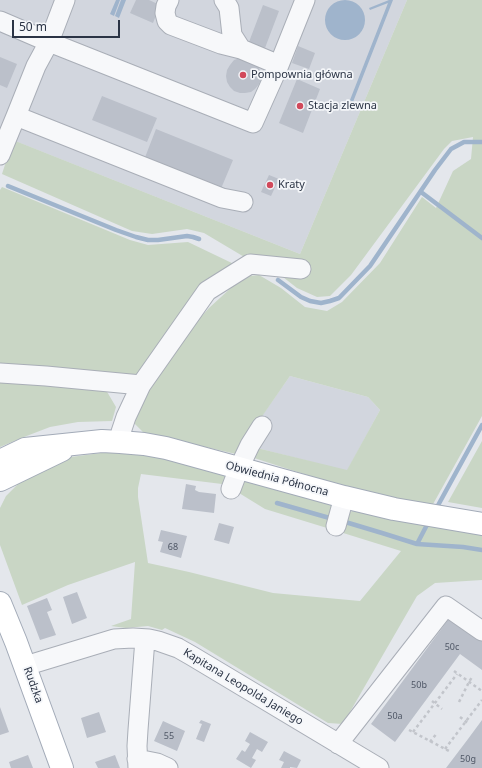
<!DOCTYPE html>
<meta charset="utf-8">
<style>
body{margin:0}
#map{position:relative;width:482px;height:768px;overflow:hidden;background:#e4e7ec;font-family:"Noto Sans",sans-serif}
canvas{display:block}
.scale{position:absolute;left:12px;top:20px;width:108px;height:18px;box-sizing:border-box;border:2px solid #2b3445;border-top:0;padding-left:5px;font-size:12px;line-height:14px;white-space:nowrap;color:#2b3445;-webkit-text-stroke:3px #f4f6f9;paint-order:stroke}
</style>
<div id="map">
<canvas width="482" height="768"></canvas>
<div class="scale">50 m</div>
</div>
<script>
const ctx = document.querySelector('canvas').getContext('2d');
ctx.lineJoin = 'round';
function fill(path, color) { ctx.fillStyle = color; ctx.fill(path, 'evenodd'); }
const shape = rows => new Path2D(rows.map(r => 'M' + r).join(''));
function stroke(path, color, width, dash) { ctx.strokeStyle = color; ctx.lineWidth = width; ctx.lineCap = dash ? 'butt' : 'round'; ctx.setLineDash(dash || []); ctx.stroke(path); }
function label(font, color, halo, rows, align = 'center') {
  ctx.font = font + ' "Noto Sans",sans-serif'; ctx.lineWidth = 3.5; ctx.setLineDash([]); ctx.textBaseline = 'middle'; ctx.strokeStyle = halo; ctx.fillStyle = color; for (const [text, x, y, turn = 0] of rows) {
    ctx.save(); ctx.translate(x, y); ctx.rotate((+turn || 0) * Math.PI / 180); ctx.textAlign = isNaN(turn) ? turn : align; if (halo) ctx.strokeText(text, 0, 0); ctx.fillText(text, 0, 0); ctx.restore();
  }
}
const built = shape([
 [0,0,407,0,300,254,0,135],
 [290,376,368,397,380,410,347,471,257,448,259,420]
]);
const green = shape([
 [407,0,482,0,482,416,432,506,347,488,254,458,257,448,347,470,380,410,368,397,290,376,236,454,144,433,133,422,138,406,192,327,209,308,233,286,249,276,259,275,281,288,305,307,327,311,342,302,380,263,422,197,436,208,453,171,471,159,473,137,452,141,444,149,351,275,330,296,317,297,297,288,274,270,309,276,309,264,246,258,204,233,187,229,152,234,132,231,2,174,13,140,300,254],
 [2,187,130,240,148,245,188,242,236,265,138,380,0,366,0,190],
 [0,378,106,390,116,407,112,421,78,422,50,427,24,437,0,447],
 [482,441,482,508,448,502],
 [101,453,146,453,228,475,222,484,141,474,138,488,138,497,148,563,189,572,273,593,360,601,401,551,340,532,345,516,352,511,439,525,482,533,482,580,435,583,417,596,343,724,328,723,195,642,165,628,162,630,148,626,126,628,111,626,131,619,135,562,68,585,22,605,0,545,0,508,6,496,17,485,15,478,71,457],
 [243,480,327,501,334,506,327,528,265,509,239,493]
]);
const water = shape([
 '325 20a20 20 0 1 1 40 0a20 20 0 1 1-40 0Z',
 [116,0,120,0,114,16,110,14],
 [121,0,126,0,119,18,115,16],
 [389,0,393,0,353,102,350,100,388,3,370,10,369,8]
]);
const stream = shape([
 [8,186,116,230,136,237,148,240,158,240,187,236,193,237,199,239],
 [421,192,482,238],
 [278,280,301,297,310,301,321,303,330,301,339,298,370,266,435,170,451,149,464,142,482,142],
 [277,503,333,519],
 [436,509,482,425],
 [342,521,382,533,417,544,463,547,482,550],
 [417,544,429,521]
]);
const building = shape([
 [136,0,149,0,160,5,153,23,130,13],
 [263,5,279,11,265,48,249,42],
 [298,46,315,53,309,69,292,63],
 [0,57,17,64,7,88,0,85],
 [240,58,256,63,259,68,261,73,261,79,259,84,255,89,251,92,245,93,240,93,234,91,230,87,227,82,226,76,227,70,230,65,234,60],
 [297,79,320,89,303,133,279,123],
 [102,96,157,118,147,142,92,120],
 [156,129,233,160,220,191,144,160],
 [269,175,279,179,271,196,261,192],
 [186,484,196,486,195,490,199,492,216,494,214,513,182,509],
 [219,523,234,527,229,544,214,540],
 [161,530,187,536,181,558,160,552,163,542,158,541],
 [77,592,87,618,72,624,63,597],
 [47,598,52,610,47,612,56,635,40,640,27,606],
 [451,616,482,639,482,670,460,654,395,742,371,724],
 [0,707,9,732,0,735],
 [99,712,106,732,87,738,81,718],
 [201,720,211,724,204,742,196,739,202,724,199,723],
 [482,720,482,768,446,768,468,739],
 [163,721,185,731,177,751,154,741],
 [250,732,268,742,262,752,257,749,252,758,256,760,251,768,236,759,242,750,245,752,250,744,245,741],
 [284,751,301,760,297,768,290,767,290,768,281,768,284,762,279,760],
 [28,755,33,768,11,768,9,762],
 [115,755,120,768,98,768,95,762]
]);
const path = shape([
 [454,671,482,691],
 [432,701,442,709],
 [459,702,469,682,472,677],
 [460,717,469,724],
 [409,730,449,751],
 [413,732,457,674],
 [430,742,437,733],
 [445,749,482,700]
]);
const minor = shape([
 [169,0,166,6,165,13,167,21,171,25,221,44,241,49,279,65],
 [224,0,229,8,232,35,241,49],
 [0,21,49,42,253,123,279,65,305,0],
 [16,116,222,198,243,202],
 [0,155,16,116,36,66,49,42,65,0],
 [0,373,46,376,141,385,126,417,121,432,120,442],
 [141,385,207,291,250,264,301,269],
 [231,489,239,468,250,445,262,426],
 [336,526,344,497],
 [25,666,114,639,133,638,149,639,158,641,178,648,192,656,379,768],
 [338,744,446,606,482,631],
 [137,759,157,763,168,768],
 [138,768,137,746,138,730,145,639]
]);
const major = shape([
 [0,461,25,449,102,441,120,442,144,444,166,448,344,497,394,509,482,524],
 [0,480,62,450],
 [0,603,16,642,62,768]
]);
const markers = [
 [243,75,4,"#d1495b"],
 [300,106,4,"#d1495b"],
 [270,185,4,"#d1495b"]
];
const numberNames = [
 ["68",173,547],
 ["50c",452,647],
 ["50b",419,685],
 ["50a",395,716],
 ["55",169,736],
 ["50g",468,759]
];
const poiNames = [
 ["Pompownia główna",251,75],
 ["Stacja zlewna",308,106],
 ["Kraty",278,185]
];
const streetNames = [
 ["Obwiednia Północna",277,479,15],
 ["Rudzka",33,685,70],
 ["Kapitana Leopolda Janiego",243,687,31]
];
fill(built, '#d2d6de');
fill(green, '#c9d6c5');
fill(water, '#9fb4cc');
stroke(stream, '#9fb4cc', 4.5);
fill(building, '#bbc0ca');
stroke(minor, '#a9aeb7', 21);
stroke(major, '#a3abb8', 24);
stroke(path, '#c2c5cb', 2.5, [3, 3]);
stroke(minor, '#f7f8fa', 19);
stroke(major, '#fff', 22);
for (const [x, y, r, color] of markers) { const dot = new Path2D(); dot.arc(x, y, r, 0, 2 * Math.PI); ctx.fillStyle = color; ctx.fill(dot); stroke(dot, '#f4f6f9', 1.5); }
label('9px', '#4f5766', null, numberNames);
label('11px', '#2b3445', '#f4f6f9', poiNames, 'left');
label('11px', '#2b3445', '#f4f6f9', streetNames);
</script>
